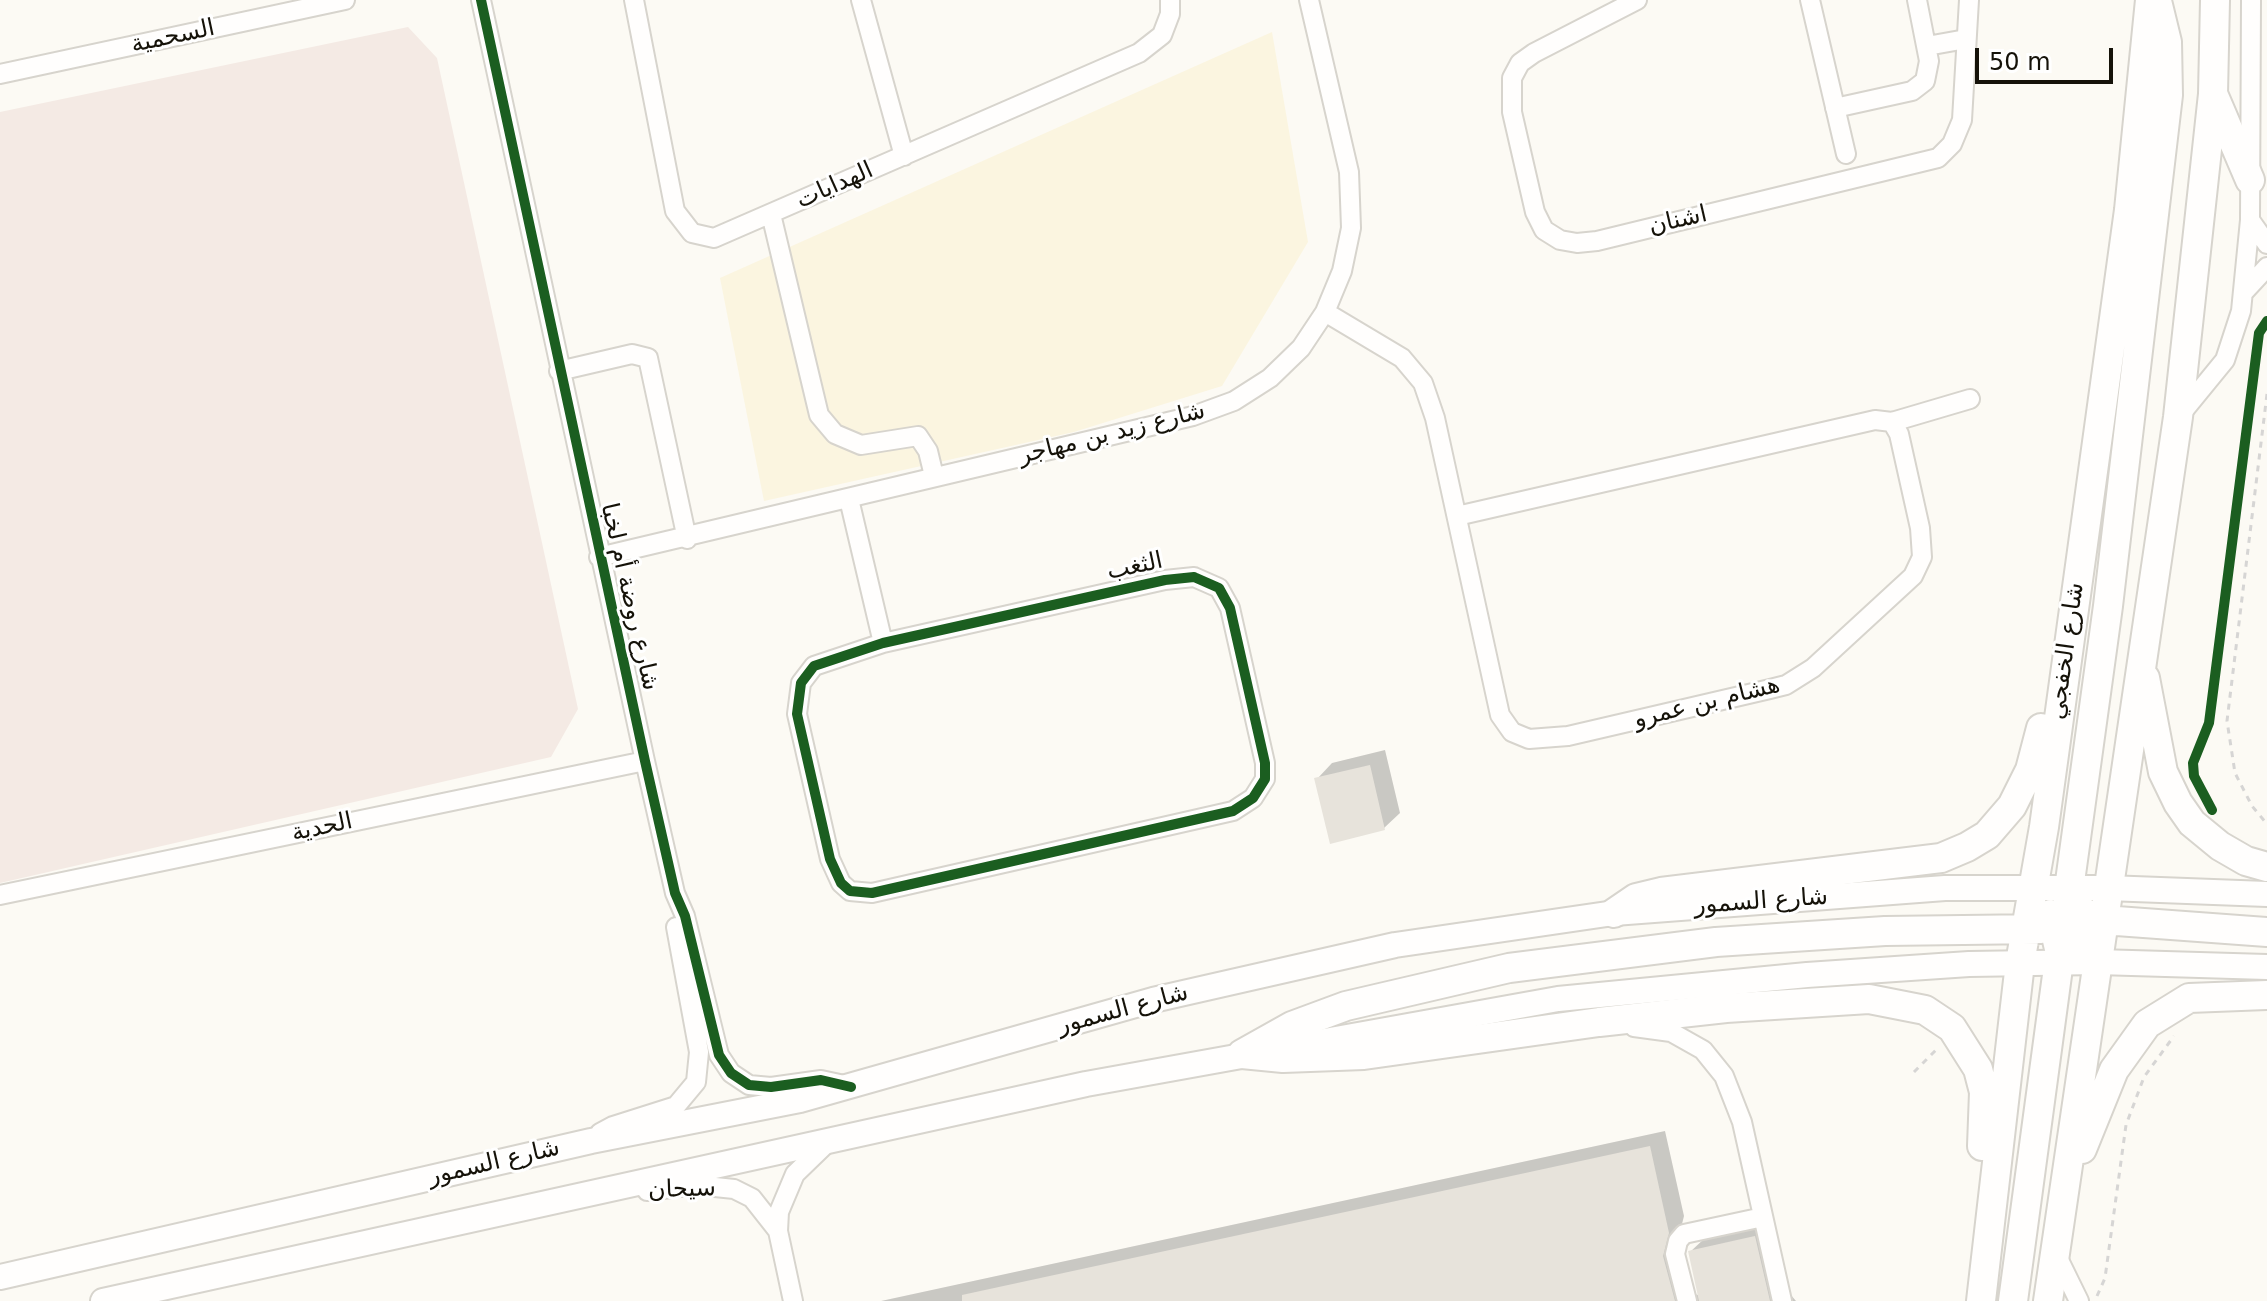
<!DOCTYPE html>
<meta charset="utf-8">
<style>
body{margin:0}
#map{position:relative;width:2267px;height:1301px;overflow:hidden;background:#fcfaf4;font-family:"DejaVu Sans",sans-serif}
canvas{display:block}
.scale{position:absolute;left:1975px;top:48px;width:138px;height:36px;box-sizing:border-box;border:4px solid #151209;border-top:0;padding-left:10px;font-size:24px;line-height:28px;white-space:nowrap;color:#151209;-webkit-text-stroke:6px #fff;paint-order:stroke}
</style>
<div id="map">
<canvas width="2267" height="1301"></canvas>
<div class="scale">50 m</div>
</div>
<script>
const ctx = document.querySelector('canvas').getContext('2d');
ctx.lineJoin = 'round';
function fill(path, color) { ctx.fillStyle = color; ctx.fill(path, 'evenodd'); }
const shape = rows => new Path2D(rows.map(r => 'M' + r).join(''));
function stroke(path, color, width, dash) { ctx.strokeStyle = color; ctx.lineWidth = width; ctx.lineCap = dash ? 'butt' : 'round'; ctx.setLineDash(dash || []); ctx.stroke(path); }
function label(font, color, halo, rows, align = 'center') {
  ctx.font = font + ' "DejaVu Sans",Cairo,sans-serif'; ctx.lineWidth = 6; ctx.setLineDash([]); ctx.textBaseline = 'middle'; ctx.strokeStyle = halo; ctx.fillStyle = color; for (const [text, x, y, turn = 0] of rows) {
    ctx.save(); ctx.translate(x, y); ctx.rotate((+turn || 0) * Math.PI / 180); ctx.textAlign = isNaN(turn) ? turn : align; if (halo) ctx.strokeText(text, 0, 0); ctx.fillText(text, 0, 0); ctx.restore();
  }
}
const commercial = shape([
 [408,27,437,58,578,709,551,757,0,883,0,112]
]);
const built = shape([
 [1272,32,1308,242,1222,386,1074,432,764,501,720,278]
]);
const shadow = shape([
 [1385,750,1400,813,1384,828,1317,779,1332,763],
 [1665,1131,1684,1216,1678,1240,1693,1294,1699,1295,1690,1252,1706,1237,1770,1222,1785,1288,1796,1301,881,1301]
]);
const building = shape([
 [1370,765,1385,830,1330,844,1314,778],
 [1650,1146,1669,1233,1663,1256,1675,1301,962,1301,962,1295],
 [1755,1236,1770,1301,1699,1301,1688,1251]
]);
const path = shape([
 [2267,394,2227,721,2235,773,2252,806,2267,824],
 [1914,1072,1937,1049],
 [2097,1296,2105,1278,2126,1125,2144,1077,2174,1036]
]);
const minor = shape([
 [481,0,645,761,675,893,685,916,719,1055,731,1073,749,1085,771,1087,821,1080,849,1086],
 [634,0,675,211,692,233,714,238,1139,53,1162,35,1170,14,1170,0],
 [861,0,904,156],
 [1637,0,1534,53,1520,63,1512,78,1512,112,1535,212,1544,230,1560,240,1577,243,1597,241,1938,158,1952,144,1962,120,1969,0],
 [1810,0,1846,154],
 [1927,46,1966,39],
 [0,74,345,0],
 [1835,108,1912,91,1925,81,1929,61,1917,0],
 [771,214,819,415,835,434,861,445,918,436,928,451,934,476],
 [2250,220,2267,244],
 [2243,293,2267,267],
 [1325,312,1402,358,1423,383,1435,418,1500,715,1512,732,1529,739,1568,736,1770,689,1786,685,1813,668,1913,576,1922,557,1920,528,1899,434,1892,422],
 [559,371,632,354,648,358,687,539],
 [2180,415,2225,360,2241,311,2250,220,2251,0],
 [849,499,883,643],
 [1457,516,1875,420,1892,422,1970,399],
 [599,557,1193,416,1234,401,1270,378,1301,348,1325,312,1342,271,1351,228,1349,172,1309,0],
 [1194,577,1219,588,1230,608,1265,763,1265,779,1253,798,1233,811,872,893,850,891,841,883,830,859,797,714,801,683,814,666,883,643,1165,580,1194,577],
 [0,895,645,761],
 [1634,1027,1671,1032,1703,1050,1724,1076,1742,1122,1782,1301],
 [600,1133,613,1126,676,1106,696,1082,699,1052,676,927],
 [647,1191,696,1185,734,1189,752,1198,778,1231],
 [2056,1254,2079,1301],
 [793,1301,778,1231,779,1212,795,1174,826,1144],
 [1687,1301,1675,1254,1678,1241,1684,1234,1763,1217]
]);
const major = shape([
 [0,1277,591,1141,800,1100,1153,1000,1395,945,1614,913,1945,888,2107,888,2267,894],
 [103,1301,1086,1084,1558,999,1807,975,1969,964,2098,962,2267,967]
]);
const highway = shape([
 [2214,96,2250,180],
 [2145,678,2163,772,2178,803,2192,823,2220,846,2246,861,2267,867],
 [1614,913,1636,898,1661,892,1941,858,1967,847,1987,835,2012,806,2030,770,2041,728],
 [2084,923,2103,920,2267,932],
 [2098,962,2076,937,2068,913,2068,896,2108,606,2168,95,2167,42,2157,1],
 [1242,1054,1283,1058,1364,1055,1599,1022,1726,1008,1869,999,1925,1010,1952,1028,1978,1069,1984,1092,1982,1146],
 [1242,1054,1292,1026,1346,1006,1509,968,1716,942,1885,931,2041,929,2063,923,2084,912],
 [2082,1149,2114,1070,2147,1024,2189,998,2267,995],
 [1981,1301,2020,963,2044,827,2129,210,2150,0],
 [2013,1301,2060,953,2051,914],
 [2048,1301,2178,417,2213,94,2215,0]
]);
const cycleway = shape([
 [481,0,645,761,675,893,685,916,719,1055,731,1073,749,1085,771,1087,821,1080,851,1087],
 [1194,577,1219,588,1230,608,1265,763,1265,779,1253,798,1233,811,872,893,850,891,841,883,830,859,797,714,801,683,814,666,883,643,1165,580,1194,577],
 [2212,810,2194,776,2193,763,2209,723,2259,333,2267,321]
]);
const streetNames = [
 ["السحمية",173,37,-12],
 ["الهدايات",835,186,-24],
 ["اشنان",1678,221,-13],
 ["شارع زيد بن مهاجر",1112,434,-14],
 ["الثغب",1135,567,-12],
 ["شارع روضة أم لخبا",629,597,77],
 ["شارع الخفجي",2067,651,-82],
 ["هشام بن عمرو",1707,703,-14],
 ["الحدية",322,828,-12],
 ["شارع السمور",1761,902,-4],
 ["شارع السمور",1123,1010,-15],
 ["شارع السمور",494,1163,-13],
 ["سيحان",682,1190,-2]
];
fill(commercial, '#f4eae4');
fill(built, '#fbf5e0');
fill(shadow, '#0003');
fill(building, '#e7e3db');
stroke(minor, '#d7d4cd', 22);
stroke(major, '#d7d4cd', 28);
stroke(highway, '#d7d4cd', 32);
stroke(path, '#d6d5d4', 3, [6, 6]);
stroke(minor, '#fffefd', 18);
stroke(major, '#fffefd', 24);
stroke(highway, '#fffefd', 28);
stroke(cycleway, '#1b5e20', 10);
label('24px', '#151209', '#fff', streetNames);
</script>
